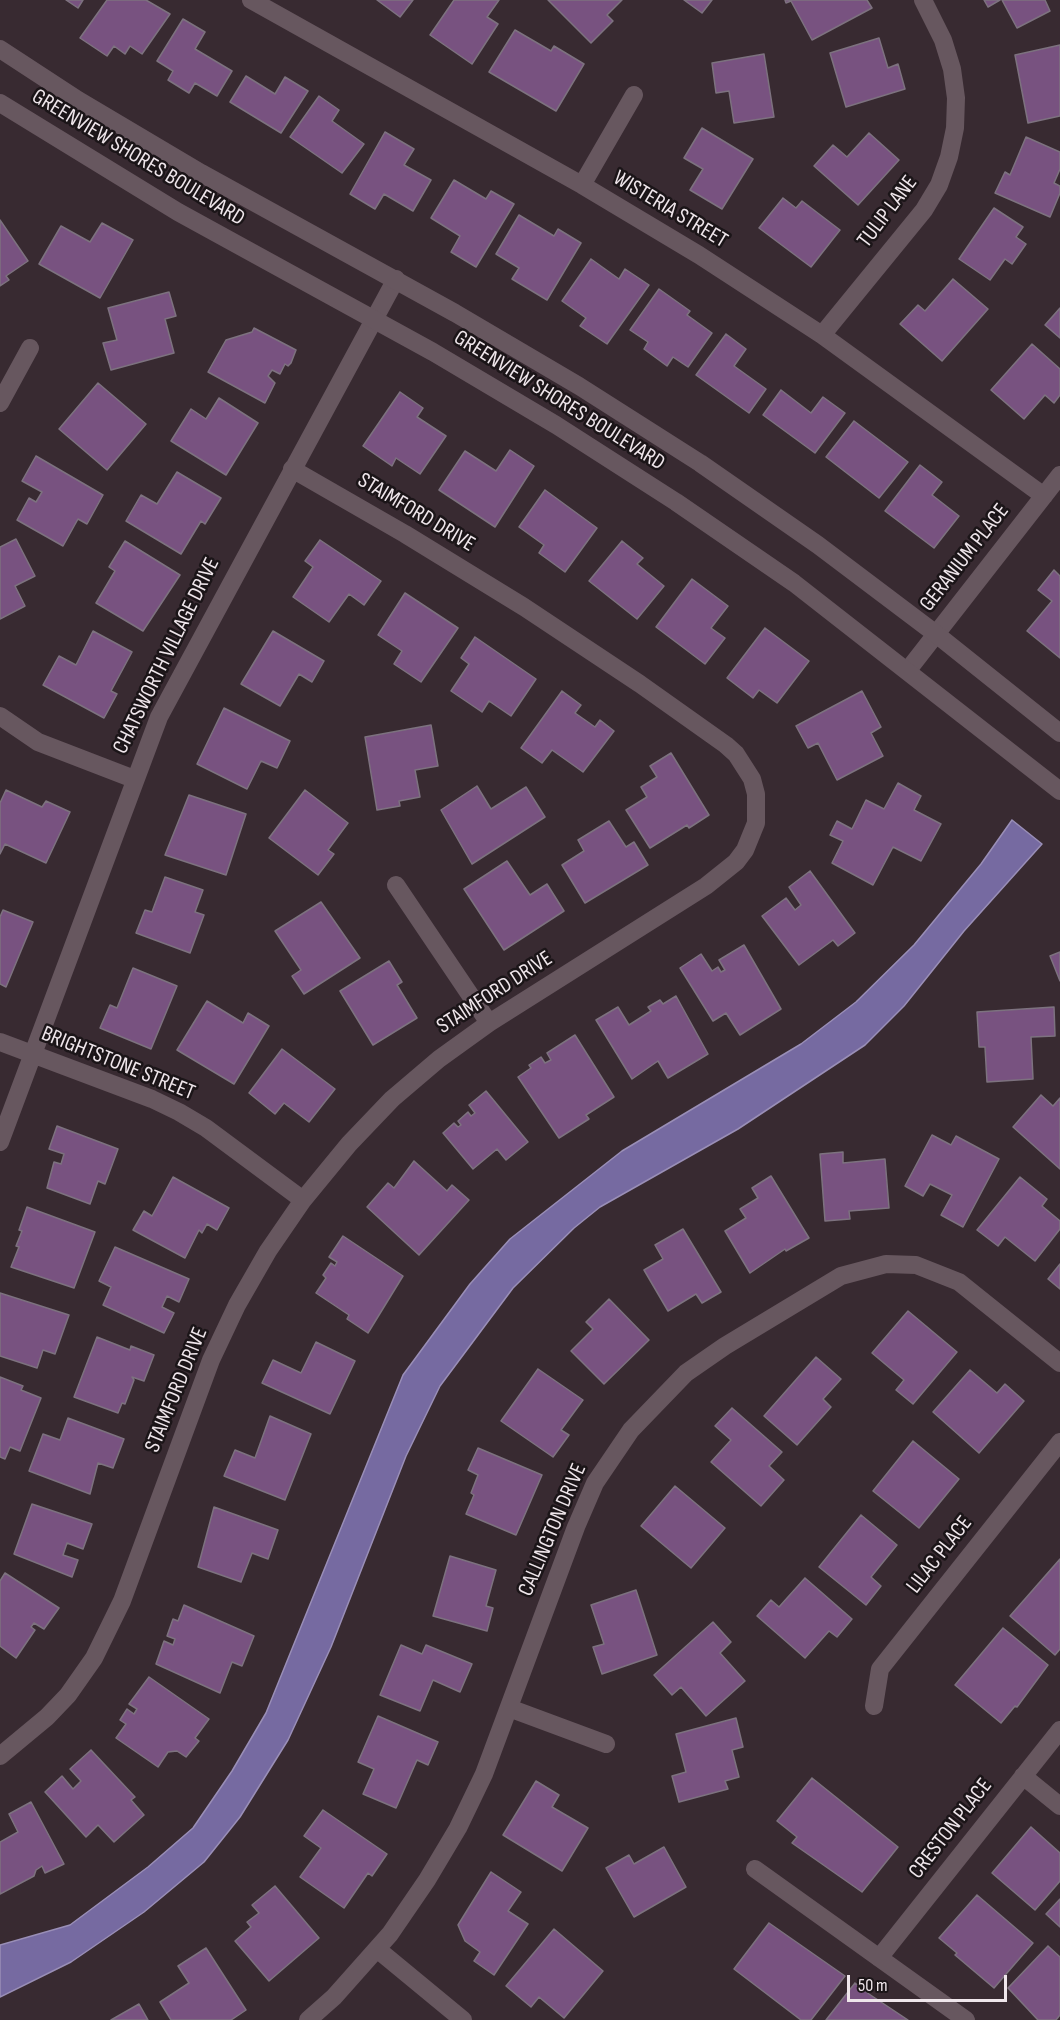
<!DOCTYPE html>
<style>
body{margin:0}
#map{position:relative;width:1060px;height:2020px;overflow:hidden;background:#382a31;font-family:"Sofia Sans Condensed",sans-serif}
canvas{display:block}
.scale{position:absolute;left:847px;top:1975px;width:160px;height:27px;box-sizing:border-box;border:3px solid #efe6eb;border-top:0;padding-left:8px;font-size:18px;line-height:21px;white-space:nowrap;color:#efe6eb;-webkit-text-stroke:4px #1b1518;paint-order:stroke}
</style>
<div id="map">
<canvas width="1060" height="2020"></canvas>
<div class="scale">50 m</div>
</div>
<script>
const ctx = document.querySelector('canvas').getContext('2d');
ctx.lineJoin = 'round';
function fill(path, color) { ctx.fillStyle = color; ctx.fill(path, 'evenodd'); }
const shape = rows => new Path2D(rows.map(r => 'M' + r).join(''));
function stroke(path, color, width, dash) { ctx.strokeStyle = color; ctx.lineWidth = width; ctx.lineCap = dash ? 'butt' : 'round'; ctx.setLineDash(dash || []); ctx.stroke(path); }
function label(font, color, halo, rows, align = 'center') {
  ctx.font = font + ' "Sofia Sans Condensed",sans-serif'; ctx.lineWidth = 5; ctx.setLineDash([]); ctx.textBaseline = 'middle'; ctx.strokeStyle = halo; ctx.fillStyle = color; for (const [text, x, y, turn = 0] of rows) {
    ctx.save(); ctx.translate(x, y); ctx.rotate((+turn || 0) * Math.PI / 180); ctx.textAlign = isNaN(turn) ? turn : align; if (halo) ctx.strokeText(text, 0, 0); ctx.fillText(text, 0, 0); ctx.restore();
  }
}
const water = shape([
 [1012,820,1042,844,964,931,904,1006,865,1045,738,1129,600,1207,574,1228,513,1288,440,1386,406,1456,331,1647,288,1740,240,1817,204,1862,144,1912,71,1962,0,1997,0,1945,70,1925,148,1867,193,1828,232,1771,266,1713,403,1375,470,1284,510,1239,622,1151,801,1044,856,1002,914,945,981,864,1012,820]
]);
const building = shape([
 [66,0,83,0,78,8,66,0],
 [107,0,146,0,170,14,142,54,130,46,125,54,114,46,107,56,80,38,107,0],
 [377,0,413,0,400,17,377,0],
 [454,0,499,0,487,17,498,24,472,64,430,35,454,0],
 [548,0,622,0,607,15,613,21,591,43,548,0],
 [684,0,712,0,702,13,684,0],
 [785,0,867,0,872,8,812,40,791,1,786,3,785,0],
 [984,0,1000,0,988,7,984,0],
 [1002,0,1045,0,1050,11,1017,28,1002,0],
 [183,19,205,32,195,49,232,71,217,96,195,83,189,93,168,80,173,71,157,61,183,19],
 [515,30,551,51,554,46,584,64,556,111,489,72,515,30],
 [879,38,888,68,898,64,905,89,846,107,830,53,879,38],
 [1060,45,1060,116,1028,123,1015,55,1060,45],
 [764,54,774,117,734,123,729,91,716,93,712,63,764,54],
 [246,76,275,94,285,77,308,91,281,133,230,102,246,76],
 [319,96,339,110,332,121,364,144,342,173,290,137,319,96],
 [702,128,753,159,722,209,690,190,703,169,684,158,702,128],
 [385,132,414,149,404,165,431,180,413,211,384,194,375,209,350,194,385,132],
 [869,133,899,160,858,205,814,166,833,145,847,157,869,133],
 [1026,137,1060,152,1060,169,1054,183,1060,186,1060,193,1050,217,995,193,1005,172,1010,175,1026,137],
 [454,180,486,199,491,191,514,204,476,267,451,252,460,236,431,218,454,180],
 [783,198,796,208,802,201,840,230,811,267,759,228,783,198],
 [994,208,1023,227,1016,237,1026,244,1012,264,1005,259,990,280,959,259,994,208],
 [519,215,554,236,558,229,581,243,547,300,512,279,519,268,496,254,519,215],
 [0,220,28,261,6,276,9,280,0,286,0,220],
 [102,223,133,240,100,298,39,264,61,226,90,242,102,223],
 [591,259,619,279,625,269,649,285,607,344,580,326,586,318,562,301,591,259],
 [953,279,988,309,942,361,900,324,918,305,925,311,953,279],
 [659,289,690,311,687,315,712,333,688,367,673,357,667,366,644,349,648,342,630,330,659,289],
 [169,292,176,316,165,319,174,353,111,370,103,343,117,340,108,308,169,292],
 [1060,308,1060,338,1045,325,1060,308],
 [254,328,296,350,291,363,288,366,285,364,280,374,272,370,268,376,275,383,265,403,208,372,226,340,252,332,254,328],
 [726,334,746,349,734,366,766,389,749,413,696,375,726,334],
 [1032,344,1060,369,1060,395,1054,403,1045,395,1024,419,991,390,1032,344],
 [98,383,146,424,107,470,59,429,98,383],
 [781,390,811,413,823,397,845,413,815,453,763,415,781,390],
 [400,392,423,408,417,417,446,436,420,474,396,458,392,466,363,446,400,392],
 [219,398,258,423,226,475,171,441,191,409,206,419,219,398],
 [854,421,908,462,879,498,826,457,854,421],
 [510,450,534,466,495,527,439,490,465,451,496,471,510,450],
 [36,456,103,495,87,524,78,519,63,546,17,520,29,498,36,502,42,492,22,481,36,456],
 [920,465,942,482,932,495,959,516,934,548,885,511,920,465],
 [177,472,221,498,205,524,201,521,181,554,126,521,141,495,157,504,177,472],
 [545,490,597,528,565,572,539,553,544,545,519,527,545,490],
 [16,539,35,576,15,586,25,606,0,619,0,547,16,539],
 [320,540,381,581,364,605,349,594,329,622,293,597,313,567,305,561,320,540],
 [125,541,180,575,143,631,96,603,115,571,109,567,125,541],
 [622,541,643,558,637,564,664,586,637,619,589,581,622,541],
 [1054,570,1060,576,1060,658,1027,631,1052,601,1038,590,1054,570],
 [692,579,728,606,711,628,725,638,705,664,656,627,692,579],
 [405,593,458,628,421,682,394,664,402,651,378,635,405,593],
 [765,628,809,661,777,703,759,690,753,698,727,678,765,628],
 [93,631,132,652,111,691,117,694,104,718,43,685,59,656,76,665,93,631],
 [273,631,324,661,312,682,299,674,280,706,241,684,273,631],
 [475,637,536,679,511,716,489,701,482,712,451,691,469,664,461,658,475,637],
 [562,691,581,705,575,713,595,727,600,720,614,731,583,772,552,750,542,763,521,748,562,691],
 [862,691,881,727,871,733,883,756,837,780,818,743,808,748,796,726,862,691],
 [224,708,290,741,277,768,261,761,247,789,197,764,224,708],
 [431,725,438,766,415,770,420,797,399,801,400,806,377,810,365,737,431,725],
 [671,753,709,815,689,828,687,825,650,848,626,810,647,797,641,787,657,777,650,766,671,753],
 [898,783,921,796,914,810,941,824,921,861,893,847,873,885,832,863,843,841,830,835,837,821,852,829,866,800,884,809,898,783],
 [477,786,491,809,526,787,545,817,472,864,441,810,477,786],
 [6,790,42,807,46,801,70,812,46,863,5,844,0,854,0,803,6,790],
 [305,790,348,823,328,850,334,854,318,875,269,838,305,790],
 [189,795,246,814,226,875,165,855,189,795],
 [609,821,626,847,634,842,648,865,585,903,562,865,584,851,578,840,609,821],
 [507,861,530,895,547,884,564,911,504,950,464,889,507,861],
 [810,871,855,933,838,946,833,940,799,965,762,916,786,898,795,910,801,905,789,887,810,871],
 [165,877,203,890,195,912,204,915,190,953,136,933,145,910,152,912,165,877],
 [321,902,360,958,304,994,292,976,301,970,275,931,321,902],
 [3,910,33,922,6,987,0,984,0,917,3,910],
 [744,945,781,1009,740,1035,726,1013,713,1021,680,968,701,954,712,971,718,967,721,972,725,970,719,960,744,945],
 [1060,952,1060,981,1050,956,1060,952],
 [389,961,402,982,397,985,417,1018,373,1045,340,991,389,961],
 [133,968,177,986,151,1049,100,1028,110,1005,117,1008,133,968],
 [676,996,708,1054,668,1078,658,1061,632,1079,596,1020,618,1007,629,1025,651,1011,648,1007,660,1000,663,1004,676,996],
 [207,1001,243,1023,248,1013,269,1026,234,1084,177,1050,207,1001],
 [1054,1007,1055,1036,1031,1037,1033,1079,987,1082,985,1047,979,1047,977,1012,1054,1007],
 [575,1035,614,1097,586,1115,589,1119,559,1138,518,1077,531,1068,529,1065,541,1057,545,1063,551,1060,547,1053,575,1035],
 [282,1049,335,1089,309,1122,284,1103,275,1114,249,1093,282,1049],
 [486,1091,528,1142,506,1160,497,1149,473,1169,443,1133,454,1123,458,1127,461,1125,458,1121,468,1112,471,1116,475,1113,469,1105,486,1091],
 [1041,1095,1053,1106,1060,1098,1060,1169,1013,1127,1041,1095],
 [57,1126,118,1149,105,1184,98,1181,90,1204,47,1188,54,1162,61,1164,64,1154,49,1149,57,1126],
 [932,1135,951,1145,956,1136,999,1159,963,1227,941,1215,952,1195,930,1184,923,1196,905,1186,932,1135],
 [843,1152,843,1163,885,1159,889,1208,849,1211,850,1219,825,1221,820,1154,843,1152],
 [414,1161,447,1191,452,1185,469,1200,419,1255,367,1207,388,1183,394,1188,414,1161],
 [771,1176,809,1238,786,1251,785,1249,750,1273,725,1231,746,1218,740,1209,758,1198,752,1188,771,1176],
 [173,1177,229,1208,217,1230,207,1224,202,1233,199,1230,185,1258,133,1230,144,1211,152,1216,173,1177],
 [1020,1177,1047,1199,1042,1206,1060,1221,1060,1229,1035,1261,1005,1237,998,1246,977,1230,1020,1177],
 [27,1207,95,1232,74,1288,11,1267,19,1247,16,1246,22,1231,19,1230,27,1207],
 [683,1229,721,1292,702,1303,696,1294,668,1311,644,1270,663,1259,655,1245,683,1229],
 [343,1236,403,1276,368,1333,347,1319,349,1315,316,1293,326,1278,323,1275,331,1263,335,1266,337,1262,329,1257,343,1236],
 [115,1247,189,1279,179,1302,167,1296,162,1307,174,1313,164,1333,103,1305,111,1287,99,1281,115,1247],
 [1060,1264,1060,1289,1048,1279,1060,1264],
 [0,1293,69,1315,55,1354,43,1350,37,1368,0,1356,0,1293],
 [609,1299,649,1340,604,1384,571,1351,593,1329,586,1322,609,1299],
 [908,1311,957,1352,913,1404,896,1390,904,1380,872,1353,908,1311],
 [97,1337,130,1350,131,1346,154,1355,144,1381,132,1377,134,1380,125,1404,122,1403,118,1413,74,1397,97,1337],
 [316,1342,355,1361,330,1414,262,1383,273,1360,301,1373,316,1342],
 [816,1357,841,1379,823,1399,831,1407,797,1445,764,1416,816,1357],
 [538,1369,583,1400,561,1430,569,1435,553,1457,501,1421,538,1369],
 [970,1370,997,1393,1005,1384,1024,1401,979,1453,933,1412,970,1370],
 [0,1377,23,1386,21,1390,41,1398,20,1451,10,1447,5,1459,0,1457,0,1377],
 [732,1408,782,1452,769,1466,784,1480,761,1506,711,1462,731,1440,715,1426,732,1408],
 [270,1416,311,1434,285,1500,224,1476,235,1450,255,1458,270,1416],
 [68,1418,124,1439,113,1468,98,1463,90,1494,29,1471,43,1434,60,1440,68,1418],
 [913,1441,959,1479,919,1528,873,1491,913,1441],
 [478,1448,542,1475,516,1535,466,1514,474,1495,471,1493,478,1475,468,1470,478,1448],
 [675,1486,725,1528,691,1568,641,1526,675,1486],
 [32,1504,92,1524,83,1549,67,1543,63,1555,78,1560,72,1577,14,1554,32,1504],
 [214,1507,278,1530,268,1559,252,1553,241,1582,198,1567,214,1507],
 [861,1515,897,1545,871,1577,881,1586,866,1605,819,1567,861,1515],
 [450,1556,496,1570,486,1606,493,1608,487,1631,433,1616,450,1556],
 [1060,1559,1060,1649,1055,1655,1010,1616,1060,1559],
 [5,1573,59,1608,44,1629,34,1623,31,1627,35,1630,16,1658,0,1646,0,1581,5,1573],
 [805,1578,852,1619,837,1637,829,1631,805,1658,757,1616,771,1600,779,1607,805,1578],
 [636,1590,657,1655,602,1674,593,1647,604,1644,591,1605,636,1590],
 [184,1605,254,1636,242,1666,232,1662,220,1693,156,1664,164,1641,173,1645,175,1639,167,1636,173,1619,178,1621,184,1605],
 [713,1622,731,1642,720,1653,745,1681,706,1716,681,1687,672,1695,654,1675,713,1622],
 [1003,1628,1048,1665,1017,1707,1015,1706,1001,1723,955,1685,1003,1628],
 [401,1645,422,1654,426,1645,472,1664,460,1692,433,1680,420,1711,380,1695,401,1645],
 [149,1677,209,1719,195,1738,199,1741,186,1757,177,1751,168,1752,158,1767,116,1738,126,1724,120,1720,127,1709,134,1714,137,1709,129,1704,149,1677],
 [378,1716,438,1742,428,1765,417,1760,396,1808,363,1794,374,1769,358,1762,378,1716],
 [736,1718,743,1747,732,1750,739,1777,725,1781,728,1789,679,1802,672,1776,686,1772,676,1734,736,1718],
 [91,1750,135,1797,131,1800,144,1815,114,1842,98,1825,86,1837,45,1792,62,1776,73,1789,81,1781,70,1769,91,1750],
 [812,1778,898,1847,862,1892,792,1843,797,1837,777,1821,812,1778],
 [536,1781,559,1795,552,1807,588,1828,562,1871,503,1835,536,1781],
 [31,1802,64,1864,45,1873,42,1866,36,1870,34,1876,0,1894,0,1842,18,1832,9,1814,31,1802],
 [323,1810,387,1854,372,1876,368,1873,344,1908,300,1877,321,1848,304,1836,323,1810],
 [1031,1827,1060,1853,1060,1881,1035,1910,992,1873,1031,1827],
 [664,1847,686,1887,634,1917,606,1868,629,1855,634,1864,664,1847],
 [491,1872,521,1892,508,1911,528,1924,494,1975,474,1961,480,1952,465,1941,458,1925,491,1872],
 [275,1886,319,1938,269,1981,235,1941,251,1927,247,1922,259,1913,252,1905,275,1886],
 [977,1895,1033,1943,994,1988,955,1955,957,1953,939,1938,977,1895],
 [1060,1899,1060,1927,1046,1914,1060,1899],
 [769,1923,845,1976,811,2020,801,2020,734,1969,769,1923],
 [554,1929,603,1971,564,2018,539,1997,531,2007,506,1986,554,1929],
 [1048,1946,1060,1957,1060,2015,1056,2020,1038,2020,1008,1988,1048,1946],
 [206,1948,246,2010,231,2020,171,2020,160,2002,189,1983,178,1966,206,1948],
 [855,1983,869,1994,908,2020,826,2020,855,1983],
 [139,2004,148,2020,111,2020,139,2004]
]);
const street = shape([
 [251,0,582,185,699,255,822,335,1044,496],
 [582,185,634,95],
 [822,335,924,210,939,185,949,157,955,128,956,98,952,69,943,40,923,0],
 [0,403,30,348],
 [908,670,1060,475],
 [0,716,38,742,134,779],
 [396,885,489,1023],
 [0,1042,152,1099,179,1112,206,1128,303,1200],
 [0,1142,159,717,396,279],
 [874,1706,880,1669,1060,1442],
 [509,1708,606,1744],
 [0,1756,47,1717,68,1695,94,1658,122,1601,211,1360,237,1305,268,1251,303,1200,349,1144,392,1099,439,1059,489,1023,706,886,736,862,745,850,756,823,756,794,752,779,736,754,726,745,640,684,524,607,405,534,292,469],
 [1023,1776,1060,1806],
 [755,1869,966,2020],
 [377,1949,463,2020],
 [879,1958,1060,1730],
 [308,2020,334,1997,390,1934,427,1880,458,1828,484,1774,576,1527,595,1483,631,1430,686,1373,725,1346,841,1276,886,1264,916,1265,959,1282,1060,1363]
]);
const secondary = shape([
 [0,49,78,100,201,173,455,313,579,386,700,463,818,545,936,634,1060,733],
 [0,103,178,212,433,352,556,425,676,502,794,583,1060,791]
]);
const streetNames = [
 ["GREENVIEW SHORES BOULEVARD",138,158,31],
 ["WISTERIA STREET",670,210,31],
 ["TULIP LANE",888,212,-53],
 ["GREENVIEW SHORES BOULEVARD",559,401,32],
 ["STAIMFORD DRIVE",416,513,31],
 ["GERANIUM PLACE",965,558,-52],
 ["CHATSWORTH VILLAGE DRIVE",167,656,-64],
 ["STAIMFORD DRIVE",495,993,-33],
 ["BRIGHTSTONE STREET",118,1064,22],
 ["STAIMFORD DRIVE",177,1390,-68],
 ["CALLINGTON DRIVE",553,1530,-67],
 ["LILAC PLACE",940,1555,-52],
 ["CRESTON PLACE",951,1829,-52]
];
fill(water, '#766aa1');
stroke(water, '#9a8fb7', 1.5);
fill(building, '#785280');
stroke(building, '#7d727f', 1.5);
stroke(street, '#67575f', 18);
stroke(secondary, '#67575f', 18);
label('22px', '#efe6eb', '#1b1518', streetNames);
</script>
